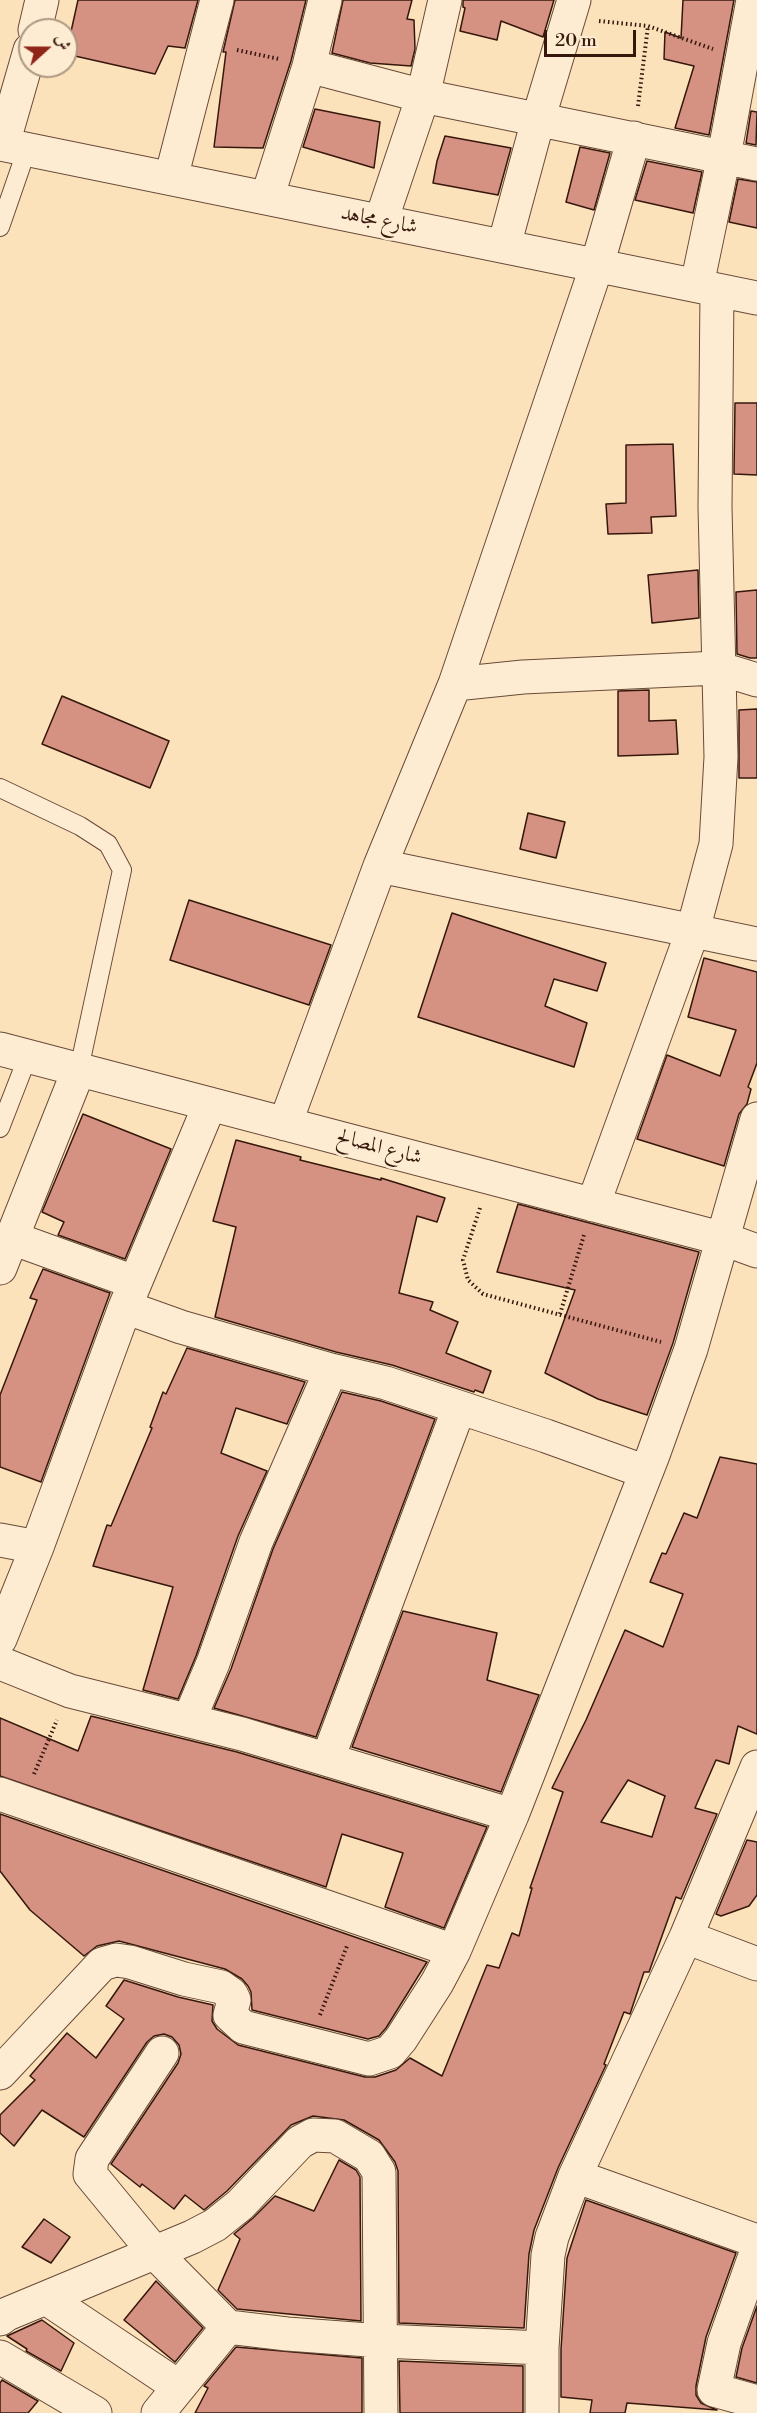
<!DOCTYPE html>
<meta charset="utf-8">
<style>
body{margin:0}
#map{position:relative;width:757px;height:2413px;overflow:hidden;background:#fce2ba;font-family:"Libre Bodoni",Amiri,serif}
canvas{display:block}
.north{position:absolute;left:18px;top:18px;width:60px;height:60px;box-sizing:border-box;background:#fdecd2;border:2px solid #ad9783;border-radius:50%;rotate:69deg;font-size:16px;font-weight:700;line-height:24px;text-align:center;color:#36170c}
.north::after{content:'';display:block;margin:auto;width:21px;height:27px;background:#8f2418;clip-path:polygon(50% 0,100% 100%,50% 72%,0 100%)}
.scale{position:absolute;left:544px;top:30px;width:92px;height:27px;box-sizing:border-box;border:3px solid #36170c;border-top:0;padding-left:8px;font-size:18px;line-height:21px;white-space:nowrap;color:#36170c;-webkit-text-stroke:4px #fdecd2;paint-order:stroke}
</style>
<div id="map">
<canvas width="757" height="2413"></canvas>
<div class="north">ش</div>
<div class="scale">20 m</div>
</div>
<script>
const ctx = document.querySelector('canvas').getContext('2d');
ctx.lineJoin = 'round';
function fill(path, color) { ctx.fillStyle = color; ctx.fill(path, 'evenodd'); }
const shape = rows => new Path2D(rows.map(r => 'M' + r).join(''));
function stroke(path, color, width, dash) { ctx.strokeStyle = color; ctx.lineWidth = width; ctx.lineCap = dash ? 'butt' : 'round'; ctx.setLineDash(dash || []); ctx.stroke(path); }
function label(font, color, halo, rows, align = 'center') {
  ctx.font = font + ' "Libre Bodoni",Amiri,serif'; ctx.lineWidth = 5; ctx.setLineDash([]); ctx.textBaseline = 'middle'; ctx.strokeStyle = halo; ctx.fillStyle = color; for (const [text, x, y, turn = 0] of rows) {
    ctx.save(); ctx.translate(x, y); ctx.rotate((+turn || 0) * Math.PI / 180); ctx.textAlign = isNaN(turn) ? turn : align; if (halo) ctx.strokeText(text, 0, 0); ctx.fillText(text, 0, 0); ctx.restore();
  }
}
const building = shape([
 [78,0,198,0,185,48,168,46,155,74,66,54,78,0],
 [235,0,306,0,291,61,263,148,214,147,226,52,223,52,235,0],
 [343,0,412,0,407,19,414,20,415,49,411,66,370,63,332,53,343,0],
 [463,0,554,0,543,37,501,21,497,40,460,31,465,8,463,7,463,0],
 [683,0,734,0,709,135,675,128,694,66,664,59,665,32,681,38,683,0],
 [315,109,380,122,374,168,303,147,315,109],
 [751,111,757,112,756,145,746,143,751,111],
 [445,136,511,148,498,195,433,183,437,161,445,136],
 [580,147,610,153,594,210,566,202,580,147],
 [647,161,702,172,693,213,635,200,647,161],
 [738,179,757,182,757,228,729,222,738,179],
 [735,403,757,403,757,475,734,474,735,403],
 [673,444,676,516,651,517,652,533,608,534,606,504,626,503,626,445,673,444],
 [698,570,699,618,652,623,648,575,698,570],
 [757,590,757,658,750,658,737,654,736,592,757,590],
 [649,690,649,721,676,720,678,754,618,756,618,691,649,690],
 [62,696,169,741,150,788,42,744,62,696],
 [757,709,757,778,739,778,739,710,757,709],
 [528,813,565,822,556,858,520,849,528,813],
 [189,900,331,945,309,1005,170,960,189,900],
 [452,913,606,963,597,991,554,979,545,1006,587,1023,574,1067,418,1017,452,913],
 [704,958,757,972,757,1063,748,1087,751,1089,747,1104,739,1114,724,1166,637,1139,667,1055,720,1076,736,1030,688,1017,704,958],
 [83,1114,171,1149,125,1259,58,1235,64,1222,42,1212,83,1114],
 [236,1140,301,1157,300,1160,381,1180,381,1178,445,1198,437,1222,417,1216,399,1293,433,1302,430,1310,458,1322,446,1353,491,1371,483,1393,475,1390,474,1392,392,1365,336,1352,215,1317,236,1227,213,1221,236,1140],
 [518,1204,699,1252,673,1343,647,1415,598,1399,545,1373,575,1290,497,1272,518,1204],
 [43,1269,110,1293,41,1482,0,1467,0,1395,37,1300,30,1298,43,1269],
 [187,1348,305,1382,287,1424,236,1408,221,1453,267,1471,238,1536,196,1656,178,1699,143,1690,173,1587,93,1566,107,1525,111,1526,152,1428,150,1427,163,1392,166,1394,187,1348],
 [342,1392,381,1401,435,1419,316,1737,214,1708,231,1669,273,1549,342,1392],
 [720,1457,757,1464,757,1734,738,1726,729,1764,716,1760,695,1808,717,1814,681,1899,676,1897,649,1972,644,1972,630,2014,624,2012,604,2064,606,2065,558,2168,534,2230,529,2254,524,2328,399,2323,398,2171,395,2162,379,2140,344,2120,313,2116,291,2125,227,2191,204,2210,185,2195,174,2209,142,2184,140,2187,111,2164,178,2063,181,2054,179,2045,172,2037,164,2034,154,2036,147,2042,84,2137,42,2110,14,2146,0,2133,0,2115,35,2080,30,2076,67,2033,96,2058,124,2019,106,2006,124,1980,178,1997,213,2005,212,2021,217,2029,238,2045,365,2077,375,2077,396,2070,410,2058,442,2076,487,1965,499,1968,512,1933,519,1936,532,1888,530,1888,563,1792,552,1788,586,1720,625,1630,663,1647,683,1594,650,1582,662,1553,666,1554,684,1513,697,1518,720,1457],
 [628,1780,665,1796,652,1837,601,1822,628,1780],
 [403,1611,497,1633,487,1680,539,1695,501,1792,352,1747,403,1611],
 [91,1716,237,1752,487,1827,444,1928,385,1907,403,1853,342,1834,326,1887,0,1776,0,1718,78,1751,91,1716],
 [0,1814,427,1962,386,2028,379,2036,368,2039,252,2010,251,1992,248,1986,242,1979,225,1969,119,1941,97,1946,84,1956,30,1910,0,1871,0,1814],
 [747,1840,757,1842,757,1895,749,1906,721,1916,716,1914,747,1840],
 [339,2160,356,2170,360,2177,361,2321,237,2309,218,2290,240,2239,234,2234,253,2218,275,2196,314,2211,339,2160],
 [586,2200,736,2253,706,2337,696,2386,696,2395,701,2403,717,2410,627,2403,625,2413,590,2413,592,2400,561,2397,561,2349,567,2258,586,2200],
 [44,2219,70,2237,51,2263,22,2247,44,2219],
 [156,2281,203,2328,175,2362,124,2320,156,2281],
 [757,2306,757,2383,736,2377,742,2348,757,2306],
 [42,2320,74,2343,61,2371,26,2351,27,2349,7,2336,42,2320],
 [236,2347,362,2358,362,2413,195,2413,208,2388,204,2386,236,2347],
 [399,2361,523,2366,523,2413,400,2413,399,2361],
 [2,2380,38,2401,28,2413,0,2413,0,2383,2,2380]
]);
const path = shape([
 [599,21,648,26,713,49],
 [237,50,279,59],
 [638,106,648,26],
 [480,1208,463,1260,468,1280,483,1294,661,1342],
 [560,1314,584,1235],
 [34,1774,57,1720],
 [320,2015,347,1946]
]);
const lane = shape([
 [0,227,27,149],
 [0,788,80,826,108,844,122,870,79,1069],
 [0,1128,28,1056]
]);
const street = shape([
 [35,30,42,0],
 [309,66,423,96,757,164],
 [0,144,757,298],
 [3,144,30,50],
 [171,178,217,0],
 [267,198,309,66,325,0],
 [381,221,423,96,445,0],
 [504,246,538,120,574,0],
 [697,285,724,156,753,0],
 [455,684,523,677,718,668,757,680],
 [380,866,757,944],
 [0,1049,724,1239,757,1251],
 [285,1124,380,866,455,684,597,265,634,138],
 [593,1205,693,930,716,844,721,757,715,507,717,290],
 [12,1238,134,1282],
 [0,1268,79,1069],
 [125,1307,181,1327,331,1370,386,1383,546,1436,646,1472],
 [0,1540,37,1547],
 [0,1639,37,1547,125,1307,210,1104],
 [0,1663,70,1691,242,1734,512,1815],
 [189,1720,213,1663,256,1542,331,1370],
 [328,1758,459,1408],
 [0,1794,454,1951],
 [686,1937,757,1964],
 [162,2053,92,2159,90,2174,155,2253,228,2327],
 [0,2073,102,1964,116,1960,130,1962,184,1979,221,1987,231,1994,234,2000,230,2015,243,2027,369,2059,390,2052,401,2039,437,1983,454,1951,512,1815,653,1455,691,1349,757,1119],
 [575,2176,757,2241],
 [757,2250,724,2343,714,2390,757,2402],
 [46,2298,179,2387],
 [0,2319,7,2314,192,2237,215,2225,240,2205,300,2142,313,2135,335,2136,369,2156,379,2172,381,2413],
 [0,2357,95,2413],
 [158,2413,228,2327,287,2334,382,2341,542,2348],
 [542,2413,542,2348,548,2255,552,2237,575,2176,686,1937,757,1767]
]);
const streetNames = [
 ["شارع مجاهد",379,221,11],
 ["شارع المصالح",379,1148,15]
];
fill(building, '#d59182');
stroke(building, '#36170c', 1.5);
stroke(lane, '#684a38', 20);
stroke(street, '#684a38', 35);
stroke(path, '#36170c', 4, [1.5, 3]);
stroke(lane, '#fdecd2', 18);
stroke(street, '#fdecd2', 33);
label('21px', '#36170c', '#fdecd2', streetNames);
</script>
